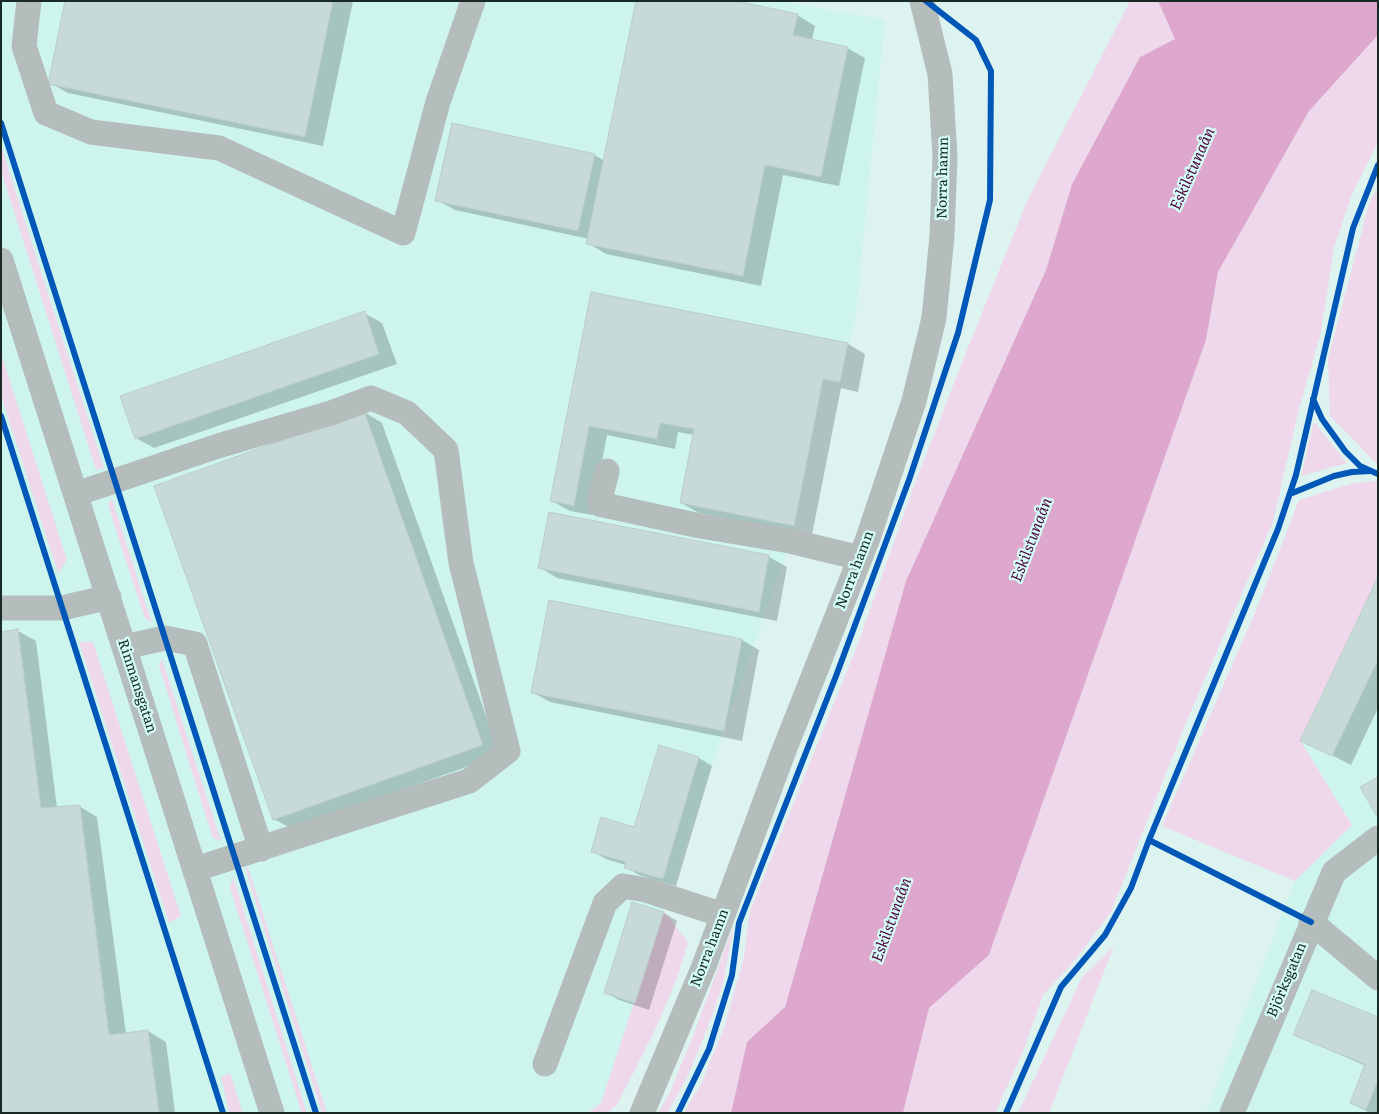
<!DOCTYPE html>
<meta charset="utf-8">
<style>
body{margin:0}
#map{position:relative;width:1379px;height:1114px;overflow:hidden;background:#ddf3ef;font-family:Literata,serif}
canvas{display:block}
.frame{position:absolute;inset:0;border:2px solid #192926;pointer-events:none}
</style>
<div id="map">
<canvas width="1379" height="1114"></canvas>
<div class="frame"></div>
</div>
<script>
const ctx = document.querySelector('canvas').getContext('2d');
ctx.lineJoin = 'round';
function fill(path, color) { ctx.fillStyle = color; ctx.fill(path, 'evenodd'); }
const shape = rows => new Path2D(rows.map(r => 'M' + r).join(''));
function stroke(path, color, width, dash) { ctx.strokeStyle = color; ctx.lineWidth = width; ctx.lineCap = dash ? 'butt' : 'round'; ctx.setLineDash(dash || []); ctx.stroke(path); }
function label(font, color, halo, rows, align = 'center') {
  ctx.font = font + ' Literata,serif'; ctx.lineWidth = 4.5; ctx.setLineDash([]); ctx.textBaseline = 'middle'; ctx.strokeStyle = halo; ctx.fillStyle = color; for (const [text, x, y, turn = 0] of rows) {
    ctx.save(); ctx.translate(x, y); ctx.rotate((+turn || 0) * Math.PI / 180); ctx.textAlign = isNaN(turn) ? turn : align; if (halo) ctx.strokeText(text, 0, 0); ctx.fillText(text, 0, 0); ctx.restore();
  }
}
const built = shape([
 [1,1,781,1,885,20,855,322,848,343,840,382,823,379,794,526,786,555,717,750,635,1003,601,1103,588,1113,1,1113],
 [1378,577,1378,1113,1206,1113,1295,881,1352,825,1300,741]
]);
const green = shape([
 [1130,1,1158,1,1175,39,1140,57,1072,184,1046,270,906,581,785,1007,747,1042,731,1113,684,1113,701,1084,723,1031,744,957,750,911,857,646,911,494,961,365,1027,201],
 [1378,35,1378,142,1352,194,1334,248,1321,332,1298,413,1273,522,1188,718,1111,912,1076,959,1043,995,1024,1049,995,1113,903,1113,929,1008,989,955,1206,340,1218,272,1309,111],
 [1,145,29,234,104,468,96,470,59,353,1,171],
 [1378,186,1378,465,1330,416,1328,359,1369,204],
 [1,353,67,560,58,573,1,396],
 [1314,422,1347,463,1301,476],
 [1375,481,1378,483,1378,577,1300,740,1352,825,1295,881,1162,826,1259,603,1299,500,1350,484],
 [112,499,152,623,145,618,119,540,108,504],
 [79,642,93,642,181,916,169,923],
 [162,659,221,841,213,838,190,766,159,665],
 [248,867,327,1113,322,1113,296,1031,245,868],
 [233,876,307,1113,302,1113,230,888],
 [664,912,688,942,678,975,657,1026,617,1105,607,1113,588,1113,601,1103],
 [734,924,723,984,709,1024,687,1078,667,1113,658,1113,670,1092,695,1031],
 [1114,946,1049,1113,1018,1113,1082,977],
 [230,1073,243,1113,229,1113,221,1077]
]);
const water = shape([
 [1158,1,1378,1,1378,35,1309,111,1218,272,1206,340,989,955,929,1008,903,1113,731,1113,747,1042,785,1007,906,581,1046,270,1072,184,1140,57,1175,39]
]);
const shadow = shape([
 [67,1,353,1,323,146,68,93,50,83],
 [797,15,815,26,812,40,847,48,865,58,839,186,783,175,761,286,606,254,588,243,589,239,455,210,437,200,594,155,605,161],
 [592,294,848,344,865,354,858,392,841,388,812,535,699,513,681,503,694,435,678,432,675,449,607,435,592,515,570,511,552,501],
 [364,313,382,323,397,364,154,448,136,438],
 [364,412,382,423,500,755,292,829,274,819],
 [550,513,769,557,787,567,777,621,557,578,539,567],
 [1378,580,1378,708,1351,765,1302,740],
 [18,631,36,641,57,808,79,806,97,817,126,1034,148,1031,166,1042,175,1113,1,1113],
 [742,640,759,650,742,741,550,702,532,692],
 [659,746,699,758,712,766,676,886,639,875,626,867,626,865,606,859,592,851,635,829],
 [664,913,677,921,649,1010,619,1000,605,992],
 [1378,1019,1378,1113,1370,1113,1351,1103,1366,1066,1295,1035]
]);
const building = shape([
 [65,1,333,1,305,137,48,84,65,1],
 [636,1,736,1,798,14,793,35,848,47,821,177,765,165,743,276,586,244,636,1],
 [452,123,595,154,578,231,435,201,452,123],
 [591,292,848,343,840,382,823,379,794,526,680,503,694,429,660,423,657,439,589,426,574,506,550,501,591,292],
 [365,311,379,354,135,439,120,396,365,311],
 [364,411,483,745,273,820,154,486,364,411],
 [549,512,769,555,759,612,538,568,549,512],
 [1378,577,1378,660,1332,756,1300,741,1378,577],
 [549,600,742,639,724,731,531,693,549,600],
 [18,629,41,808,80,805,109,1035,148,1030,159,1113,1,1113,1,632,18,629],
 [659,745,699,757,663,879,624,868,626,862,591,852,601,817,634,827,659,745],
 [1378,777,1378,814,1376,815,1360,787,1378,777],
 [632,902,664,912,635,1003,604,993,632,902],
 [1312,990,1378,1017,1378,1080,1366,1110,1350,1103,1365,1064,1293,1035,1312,990]
]);
const minor = shape([
 [29,1,24,46,46,113,91,132,219,148,403,233,438,102,473,1],
 [1,260,272,1113],
 [607,471,599,504,700,526,790,541,860,558],
 [76,494,218,446,331,413,371,398,407,413,446,450,461,563,508,751,469,781,196,869],
 [1,608,62,608,109,597],
 [124,647,165,638,195,644,261,849],
 [1311,922,1378,978],
 [545,1064,605,903,623,886,646,890,723,915],
 [642,1113,704,966,783,753,868,538,914,401,934,318,942,236,945,157,940,74,922,1],
 [1232,1113,1334,872,1378,838]
]);
const cycleway = shape([
 [1,123,316,1113],
 [1313,399,1322,419,1345,451,1360,466,1378,474],
 [1,416,223,1113],
 [1290,494,1334,476,1352,472,1370,471],
 [1149,840,1311,922],
 [678,1113,709,1049,732,975,739,923,836,676,909,480,958,333,990,200,991,71,976,40,926,1],
 [1006,1113,1061,987,1105,935,1131,888,1149,840,1278,529,1296,475,1353,228,1378,165]
]);
const streetNames = [
 ["Norra hamn",943,178,-89],
 ["Norra hamn",855,570,-69],
 ["Rinmansgatan",137,686,72],
 ["Norra hamn",710,948,-69],
 ["Björksgatan",1287,980,-67]
];
const waterNames = [
 ["Eskilstunaån",1193,169,-66],
 ["Eskilstunaån",1032,540,-69],
 ["Eskilstunaån",892,920,-70]
];
fill(built, '#cef5ed');
fill(green, '#efd8eb');
fill(water, '#dea8ce');
fill(shadow, '#0003');
fill(building, '#c8dad7');
stroke(building, '#bbcdca', 1);
stroke(minor, '#b4bdbb', 25);
stroke(cycleway, '#0057b8', 6);
label('14px', '#192926', '#d3fdf5', streetNames);
label('italic 15px', '#51013e', '#d3fdf5', waterNames);
</script>
